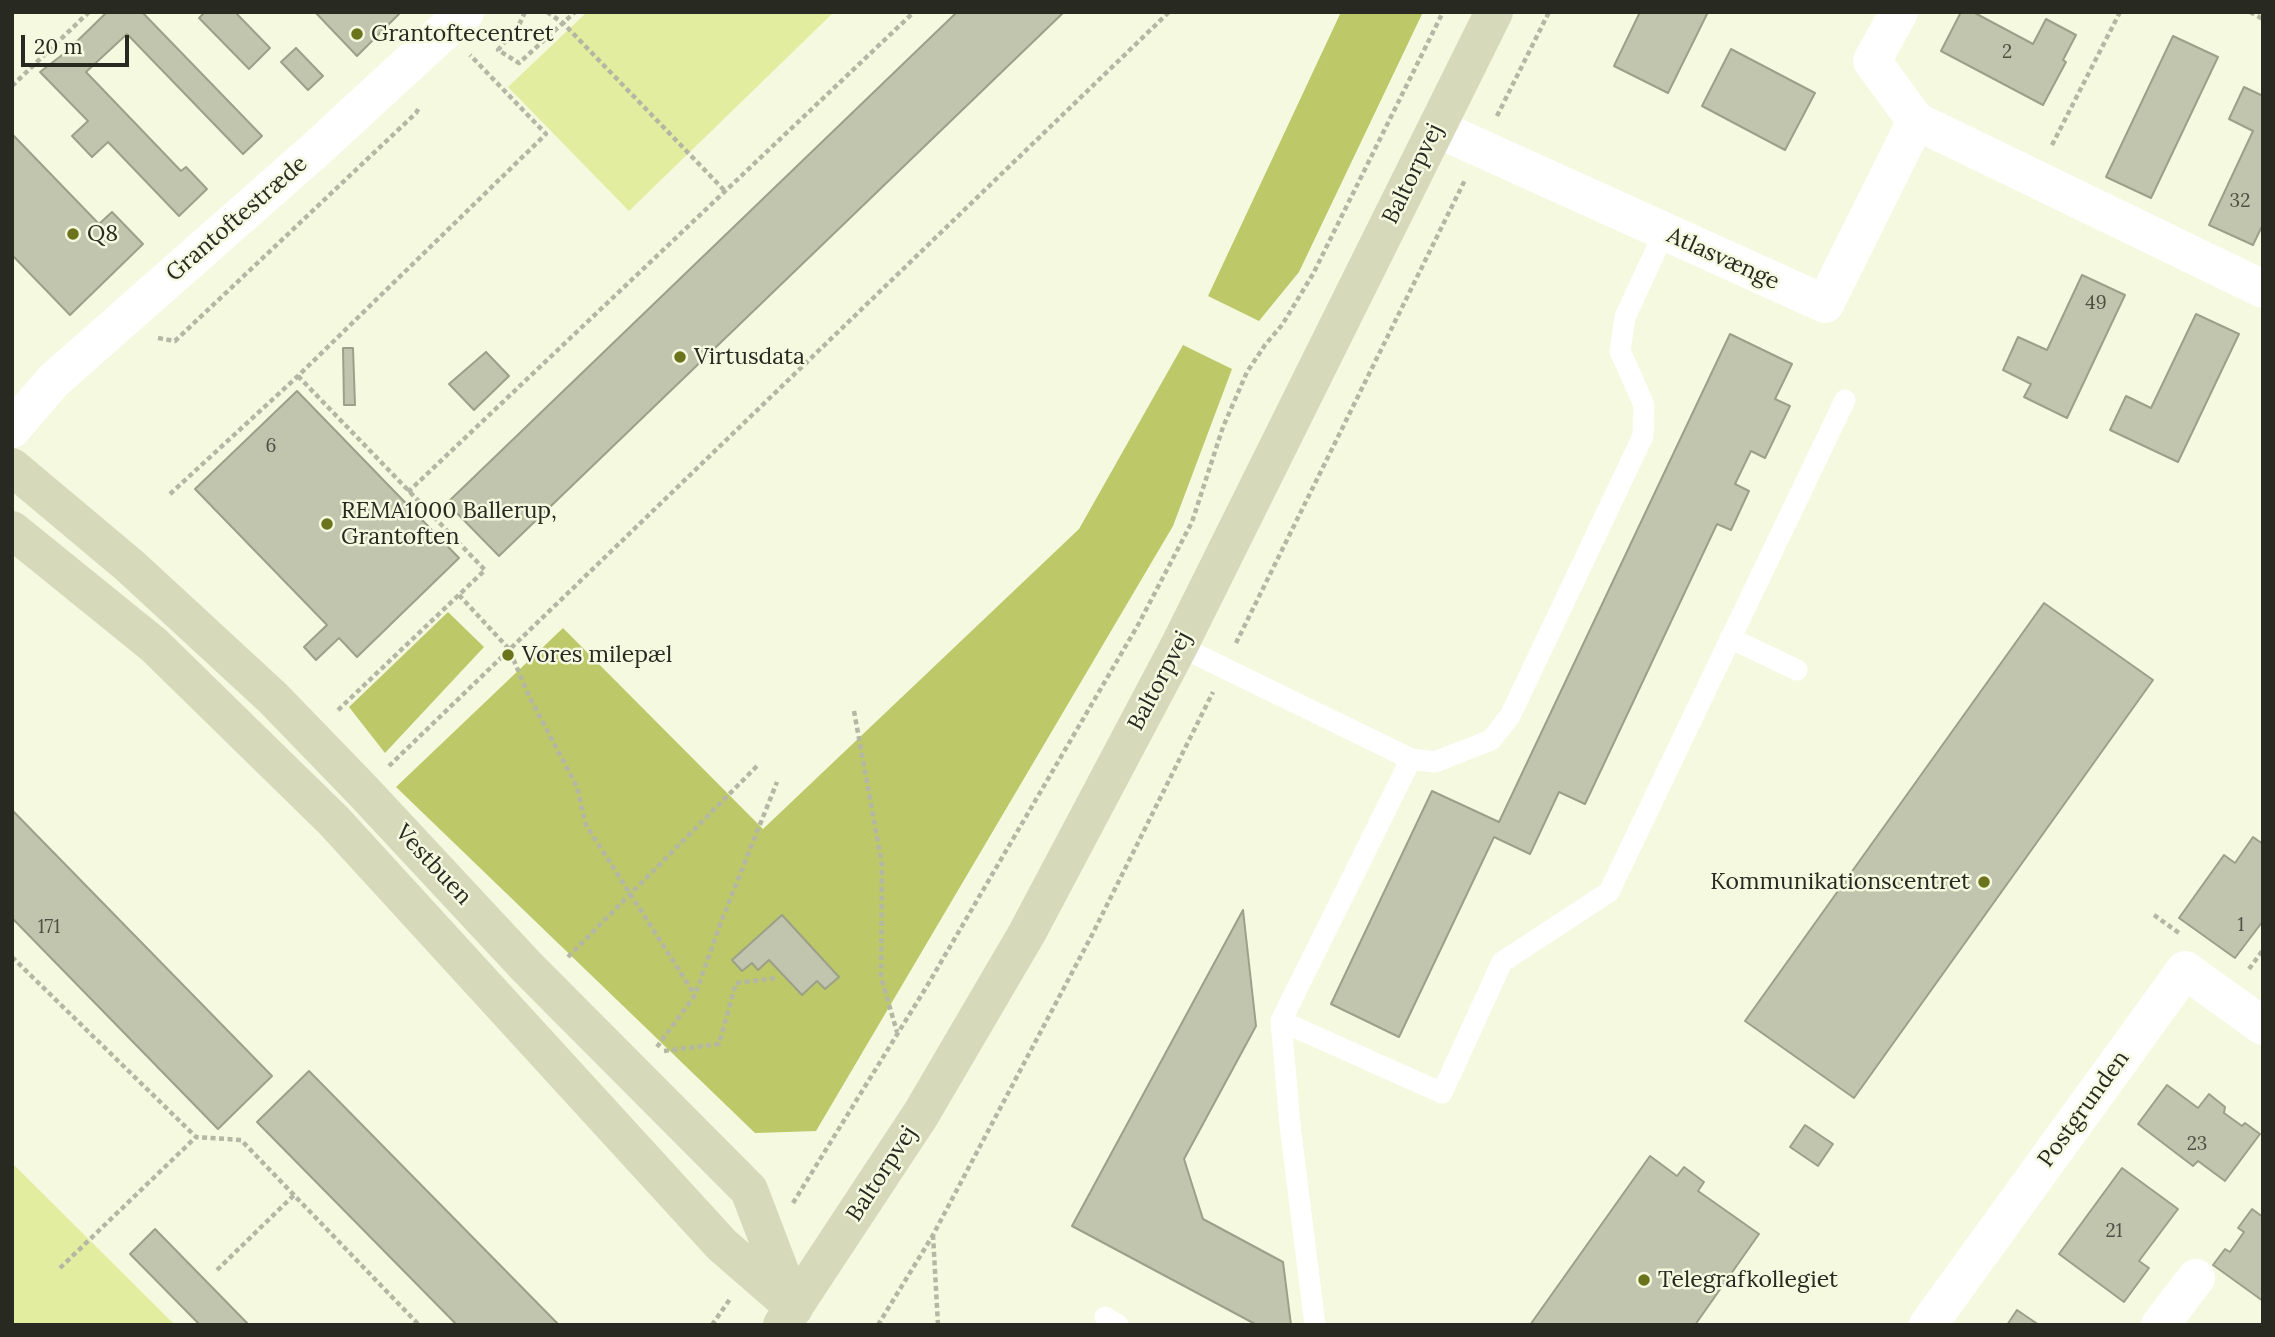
<!DOCTYPE html>
<meta charset="utf-8">
<style>
body{margin:0}
#map{position:relative;width:2275px;height:1337px;overflow:hidden;background:#f5f9e0;font-family:Lora,serif}
canvas{display:block}
.frame{position:absolute;inset:0;border:14px solid #282920;pointer-events:none}
.scale{position:absolute;left:21px;top:35px;width:108px;height:32px;box-sizing:border-box;border:4px solid #282920;border-top:0;padding-left:9px;font-size:21px;line-height:24px;white-space:nowrap;color:#282920;-webkit-text-stroke:5px #f5f9e0;paint-order:stroke}
</style>
<div id="map">
<canvas width="2275" height="1337"></canvas>
<div class="frame"></div>
<div class="scale">20 m</div>
</div>
<script>
const ctx = document.querySelector('canvas').getContext('2d');
ctx.lineJoin = 'round';
function fill(path, color) { ctx.fillStyle = color; ctx.fill(path, 'evenodd'); }
const shape = rows => new Path2D(rows.map(r => 'M' + r).join(''));
function stroke(path, color, width, dash) { ctx.strokeStyle = color; ctx.lineWidth = width; ctx.lineCap = dash ? 'butt' : 'round'; ctx.setLineDash(dash || []); ctx.stroke(path); }
function label(font, color, halo, rows, align = 'center') {
  ctx.font = font + ' Lora,serif'; ctx.lineWidth = 5; ctx.setLineDash([]); ctx.textBaseline = 'middle'; ctx.strokeStyle = halo; ctx.fillStyle = color; for (const [text, x, y, turn = 0] of rows) {
    ctx.save(); ctx.translate(x, y); ctx.rotate((+turn || 0) * Math.PI / 180); ctx.textAlign = isNaN(turn) ? turn : align; if (halo) ctx.strokeText(text, 0, 0); ctx.fillText(text, 0, 0); ctx.restore();
  }
}
const green = shape([
 [587,12,834,12,629,211,508,87],
 [12,1163,175,1325,12,1325]
]);
const forest = shape([
 [1341,12,1423,12,1299,272,1259,321,1208,296],
 [1183,345,1232,369,1173,526,816,1131,755,1133,396,787,563,628,763,829,1079,529],
 [448,612,484,647,385,753,349,707]
]);
const building = shape([
 [142,12,262,136,243,154,127,34,86,72,181,171,186,167,207,189,179,216,108,142,92,157,72,136,88,121,40,72,66,52,107,12,142,12],
 [205,12,235,12,270,48,249,69,199,18,205,12],
 [315,12,401,12,357,56,315,12],
 [957,12,1064,12,499,556,447,503,957,12],
 [1640,12,1708,12,1668,93,1614,66,1640,12],
 [1961,12,1973,12,2033,44,2046,19,2076,35,2063,60,2066,62,2043,105,1941,51,1961,12],
 [2173,36,2218,57,2151,198,2106,177,2173,36],
 [296,48,323,76,308,90,281,62,296,48],
 [1731,49,1815,93,1785,150,1702,106,1731,49],
 [2244,87,2263,96,2263,224,2253,245,2209,225,2253,131,2229,119,2244,87],
 [12,134,99,224,112,212,143,244,70,315,12,255,12,134],
 [2082,275,2125,295,2067,418,2024,397,2031,384,2003,370,2018,337,2047,350,2082,275],
 [2196,314,2239,334,2178,462,2110,430,2126,396,2151,408,2196,314],
 [1730,334,1792,364,1775,399,1790,406,1765,458,1751,451,1735,484,1749,491,1731,530,1717,524,1585,804,1559,792,1530,854,1494,837,1399,1037,1331,1004,1432,791,1499,822,1730,334],
 [343,348,353,348,355,405,344,405,343,348],
 [486,352,509,376,474,410,449,384,486,352],
 [297,391,459,558,357,657,339,638,316,660,304,647,327,625,195,489,297,391],
 [2044,603,2153,680,1854,1098,1745,1021,2044,603],
 [12,810,272,1076,218,1129,12,918,12,810],
 [2253,837,2263,844,2263,921,2235,958,2179,918,2224,855,2235,863,2253,837],
 [1243,910,1256,1026,1184,1159,1203,1219,1283,1262,1291,1325,1257,1325,1072,1226,1243,910],
 [782,915,839,977,825,989,817,981,802,995,769,960,758,970,752,963,742,971,732,960,782,915],
 [309,1071,559,1325,457,1325,257,1122,309,1071],
 [2167,1085,2198,1108,2209,1094,2225,1107,2224,1113,2242,1126,2245,1123,2260,1134,2225,1181,2198,1161,2193,1166,2138,1124,2167,1085],
 [1805,1125,1833,1144,1818,1166,1790,1147,1805,1125],
 [1650,1156,1677,1176,1684,1167,1704,1182,1698,1191,1759,1234,1695,1325,1530,1325,1650,1156],
 [2122,1168,2178,1209,2139,1261,2149,1268,2124,1302,2059,1254,2122,1168],
 [2252,1209,2263,1217,2263,1301,2213,1265,2225,1249,2230,1252,2244,1232,2238,1228,2252,1209],
 [155,1229,249,1325,200,1325,130,1254,155,1229],
 [2017,1310,2039,1325,2007,1325,2017,1310]
]);
const path = shape([
 [525,12,519,25,498,50,519,63,575,12],
 [547,12,563,23,725,191],
 [2250,12,2263,19],
 [12,86,89,12],
 [1497,116,1549,12],
 [2052,145,2120,12],
 [158,338,175,341,416,113,419,108],
 [298,376,485,570,336,712],
 [408,492,914,12],
 [170,494,298,376,546,134,470,55],
 [459,595,509,649,529,696,577,787,586,825,695,995],
 [1236,643,1465,180],
 [854,711,882,865,881,977,897,1032],
 [389,766,1169,12],
 [2154,915,2179,933],
 [12,957,196,1137,241,1140,419,1325],
 [568,957,759,764],
 [2249,969,2263,950],
 [657,1047,695,995,721,922,777,782],
 [664,1051,719,1044,736,983,777,978],
 [793,1203,927,986,1138,625,1192,522,1223,427,1247,372,1265,345,1282,325,1313,274,1443,12],
 [933,1235,938,1325],
 [60,1268,196,1137],
 [217,1270,294,1195],
 [712,1325,730,1299],
 [878,1325,933,1235,1093,933,1213,692]
]);
const lane = shape([
 [1730,638,1797,670],
 [1179,646,1411,759,1435,762,1491,740,1510,716,1643,436,1644,405,1620,351,1625,317,1664,233],
 [1281,1021,1442,1093,1502,962,1609,892,1845,400],
 [1105,1317,1118,1325],
 [1315,1325,1290,1125,1281,1021,1411,759]
]);
const street = shape([
 [1899,12,1872,61,1916,121,2263,289],
 [1436,128,1825,304,1916,121],
 [12,429,53,381,314,151,465,12],
 [1928,1325,2185,970,2263,1026],
 [2160,1325,2196,1278]
]);
const secondary = shape([
 [12,467,130,566,273,698,363,791,527,967,749,1190,794,1308],
 [12,530,154,645,334,821,722,1245,791,1305],
 [782,1325,921,1114,1027,933,1179,646,1494,12]
]);
const markers = [
 [357,34,7,"#6b741c"],
 [73,234,7,"#6b741c"],
 [680,357,7,"#6b741c"],
 [327,524,7,"#6b741c"],
 [508,655,7,"#6b741c"],
 [1984,882,7,"#6b741c"],
 [1644,1280,7,"#6b741c"]
];
const numberNames = [
 ["2",2007,53],
 ["32",2240,202],
 ["49",2096,304],
 ["6",271,447],
 ["1",2241,926],
 ["171",49,928],
 ["23",2197,1145],
 ["21",2114,1232]
];
const poiNames = [
 ["Grantoftecentret",371,34],
 ["Q8",87,234],
 ["Virtusdata",694,357],
 ["REMA1000 Ballerup,",341,511],
 ["Grantoften",341,537],
 ["Vores milepæl",522,655],
 ["Kommunikationscentret",1970,882,"right"],
 ["Telegrafkollegiet",1658,1280]
];
const streetNames = [
 ["Baltorpvej",1413,174,-64],
 ["Grantoftestræde",237,219,-41],
 ["Atlasvænge",1723,259,24],
 ["Baltorpvej",1160,681,-62],
 ["Vestbuen",433,865,47],
 ["Postgrunden",2084,1109,-54],
 ["Baltorpvej",882,1174,-57]
];
fill(green, '#e2eda0');
fill(forest, '#bdc869');
fill(building, '#c1c5ad');
stroke(building, '#9ca089', 2);
stroke(path, '#b4b7a3', 4.5, [5, 3.5]);
stroke(lane, '#fff', 21);
stroke(street, '#fff', 38);
stroke(secondary, '#d6dabb', 38);
for (const [x, y, r, color] of markers) { const dot = new Path2D(); dot.arc(x, y, r, 0, 2 * Math.PI); ctx.fillStyle = color; ctx.fill(dot); stroke(dot, '#f5f9e0', 2.5); }
label('19px', '#4e5043', null, numberNames);
label('23px', '#282920', '#f5f9e0', poiNames, 'left');
label('23px', '#282920', '#f5f9e0', streetNames);
</script>
